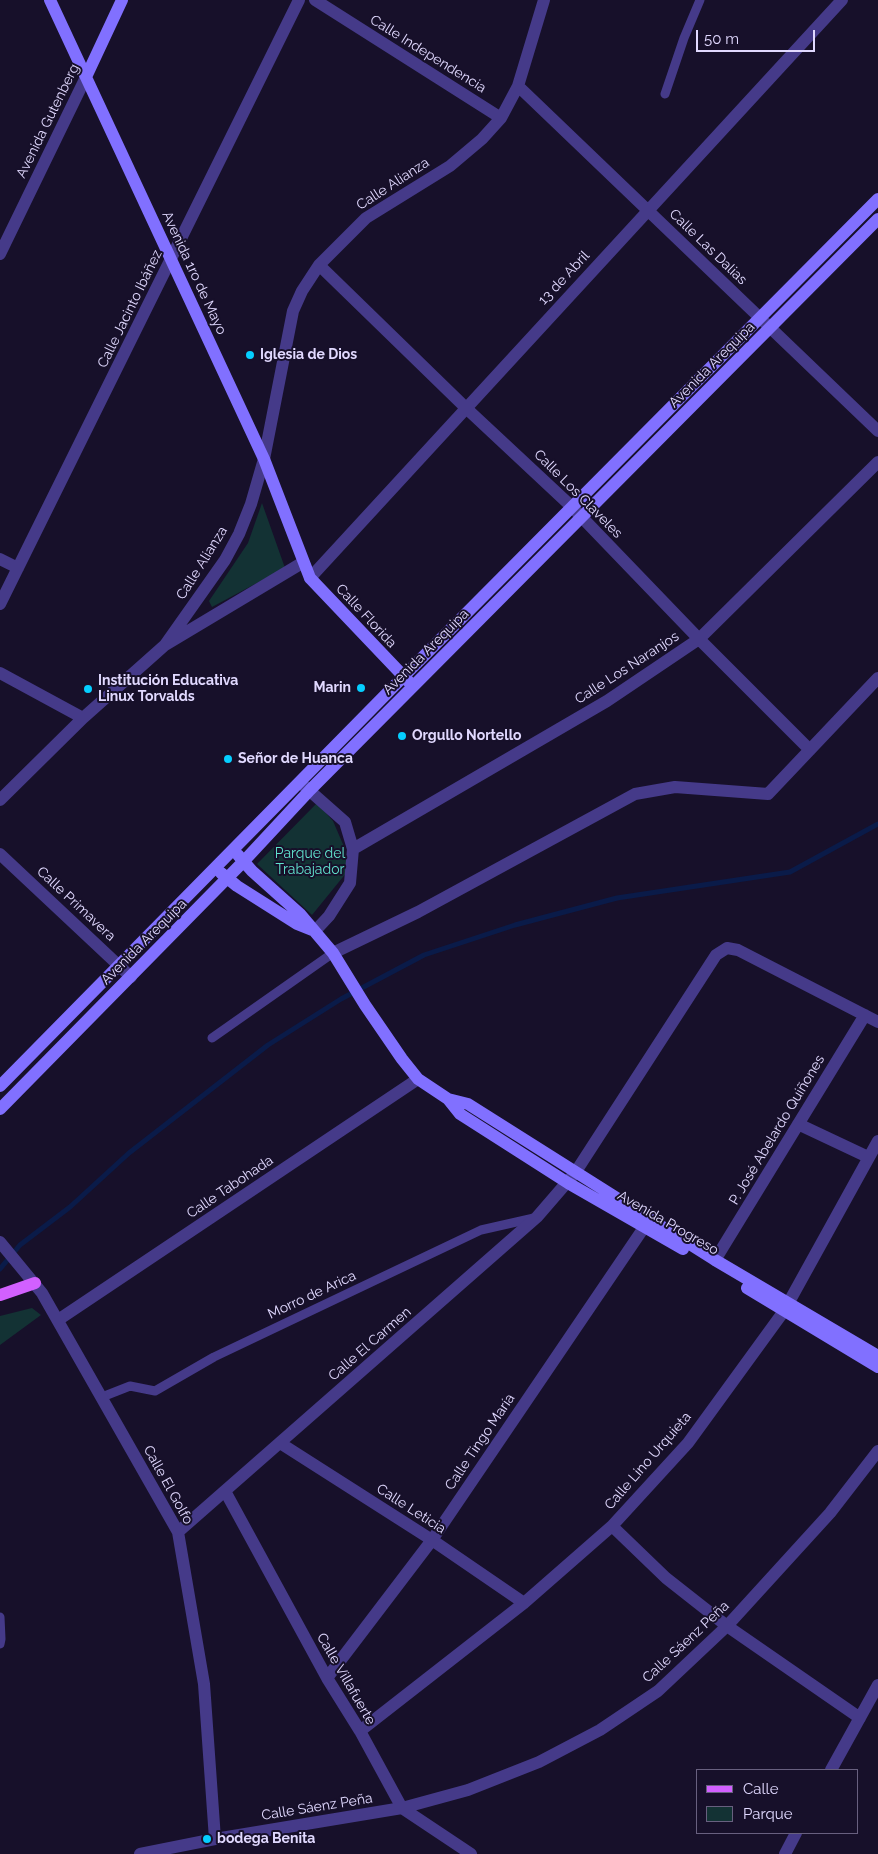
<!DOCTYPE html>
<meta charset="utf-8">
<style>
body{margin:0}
#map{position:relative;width:878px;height:1854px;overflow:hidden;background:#17102a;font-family:Raleway,sans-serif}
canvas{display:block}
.legend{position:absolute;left:696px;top:1769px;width:162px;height:65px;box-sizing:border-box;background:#17102a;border:1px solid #68607f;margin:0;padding:6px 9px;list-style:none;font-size:15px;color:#e1d9ff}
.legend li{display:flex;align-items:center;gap:10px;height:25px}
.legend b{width:25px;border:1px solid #68607f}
.scale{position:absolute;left:696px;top:30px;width:119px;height:22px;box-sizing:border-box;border:2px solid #e1d9ff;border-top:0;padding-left:6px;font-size:15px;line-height:18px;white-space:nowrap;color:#e1d9ff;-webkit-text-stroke:4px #17102a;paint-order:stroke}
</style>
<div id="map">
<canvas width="878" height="1854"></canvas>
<ul class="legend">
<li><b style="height:6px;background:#d260ff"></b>Calle</li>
<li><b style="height:14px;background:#133234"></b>Parque</li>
</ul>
<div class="scale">50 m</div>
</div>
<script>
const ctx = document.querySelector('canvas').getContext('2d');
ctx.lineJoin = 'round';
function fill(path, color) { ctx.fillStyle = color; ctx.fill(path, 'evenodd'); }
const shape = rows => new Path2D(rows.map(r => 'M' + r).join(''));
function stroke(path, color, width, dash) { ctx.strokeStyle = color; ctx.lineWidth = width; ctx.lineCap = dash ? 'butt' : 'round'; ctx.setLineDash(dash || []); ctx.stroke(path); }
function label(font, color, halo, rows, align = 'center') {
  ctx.font = font + ' Raleway,sans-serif'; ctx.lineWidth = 4; ctx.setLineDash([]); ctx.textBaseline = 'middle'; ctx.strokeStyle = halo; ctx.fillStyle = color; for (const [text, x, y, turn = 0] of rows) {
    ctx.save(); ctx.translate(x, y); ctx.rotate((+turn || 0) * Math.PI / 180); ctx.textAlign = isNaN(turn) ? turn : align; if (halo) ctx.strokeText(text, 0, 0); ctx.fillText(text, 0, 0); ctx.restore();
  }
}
const green = shape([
 [262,503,285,568,212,607,209,601,248,543],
 [317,803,333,821,345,849,347,872,312,915,257,864],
 [32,1308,41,1315,0,1345,0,1316]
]);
const stream = shape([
 [0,1269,20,1245,70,1207,129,1153,268,1045,341,999,424,955,515,925,617,898,790,872,878,824]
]);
const service = shape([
 [665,94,684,38,700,0],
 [212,1038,333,953],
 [102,1397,130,1386,155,1391,214,1357,481,1230,534,1218],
 [0,1617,1,1639,0,1644]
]);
const minor = shape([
 [315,0,501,118],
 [518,86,878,431],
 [0,254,86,77],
 [319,265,466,408,572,507,699,639,810,750],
 [0,559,18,568],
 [310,578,842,0],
 [0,604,299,0],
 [165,645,225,560,239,534,251,504,264,459,293,311,302,291,319,265,366,218,450,166,482,139,501,118,518,86,544,0],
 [0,673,83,718],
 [302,784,345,822,353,849,350,883,329,916,315,931],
 [0,800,83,718,165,645,302,563],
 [353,849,607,701,699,639,878,462],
 [0,854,131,977],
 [333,953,418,912,635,794,675,787,768,794,878,678],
 [798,1124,868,1157],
 [0,1242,42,1293,178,1532,204,1684,215,1839],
 [715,1260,865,1015],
 [58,1320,418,1079],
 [280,1443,432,1540,524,1603],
 [225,1491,327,1678,360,1731,402,1808,471,1854],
 [612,1526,666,1578,727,1626,860,1718],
 [178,1532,537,1217,575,1173,716,955,727,948,738,950,878,1022],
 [327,1678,432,1540,645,1226,652,1219],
 [360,1731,524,1603,612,1526,688,1443,784,1311,878,1141],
 [831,1770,878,1685],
 [140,1854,215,1839,402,1808,468,1790,539,1762,600,1730,658,1691,727,1626,830,1513,878,1451],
 [785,1854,796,1833]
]);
const secondary = shape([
 [50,0,264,459,310,578,409,682],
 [86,77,122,0],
 [238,855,252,871,300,914,333,953,365,1005,402,1059,418,1079,448,1099,468,1104,715,1260,878,1356],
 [221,873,237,886,297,924,312,930],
 [0,1086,403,677,878,199],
 [448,1099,460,1114,568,1183,683,1249],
 [0,1109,244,861,310,790,878,219],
 [747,1288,878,1367]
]);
const primary = shape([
 [0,1295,35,1283]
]);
const markers = [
 [250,355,5,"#05ceff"],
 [361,688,5,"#05ceff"],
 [88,689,5,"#05ceff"],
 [402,736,5,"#05ceff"],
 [228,759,5,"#05ceff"],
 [207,1839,5,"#05ceff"]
];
const streetNames = [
 ["Calle Independencia",428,54,32],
 ["Avenida Gutenberg",48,121,-64],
 ["Calle Alianza",393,184,-33],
 ["Calle Las Dalias",708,247,44],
 ["Avenida 1ro de Mayo",194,273,65],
 ["13 de Abril",564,278,-47],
 ["Calle Jacinto Ibáñez",130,309,-64],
 ["Avenida Arequipa",712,365,-45],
 ["Calle Los Claveles",578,494,45],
 ["Calle Alianza",202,563,-58],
 ["Calle Florida",366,616,47],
 ["Avenida Arequipa",426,652,-45],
 ["Calle Los Naranjos",627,668,-33],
 ["Calle Primavera",76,904,43],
 ["Avenida Arequipa",144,942,-45],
 ["P. José Abelardo Quiñones",777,1130,-59],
 ["Calle Tabohada",230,1187,-34],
 ["Avenida Progreso",668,1223,30],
 ["Morro de Arica",312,1295,-25],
 ["Calle El Carmen",370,1344,-41],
 ["Calle Tingo María",480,1442,-56],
 ["Calle Lino Urquieta",648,1461,-49],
 ["Calle El Golfo",168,1485,61],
 ["Calle Leticia",411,1509,33],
 ["Calle Sáenz Peña",686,1642,-43],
 ["Calle Villafuerte",346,1679,60],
 ["Calle Sáenz Peña",317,1807,-9]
];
const poiNames = [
 ["Iglesia de Dios",260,355],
 ["Institución Educativa",98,681],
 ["Linux Torvalds",98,697],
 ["Marin",351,688,"right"],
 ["Orgullo Nortello",412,736],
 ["Señor de Huanca",238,759],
 ["bodega Benita",217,1839]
];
const parkNames = [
 ["Parque del",310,854],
 ["Trabajador",310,870]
];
fill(green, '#133234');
stroke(stream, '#0a1b49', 5);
stroke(service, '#453a89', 9);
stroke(minor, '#453a89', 12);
stroke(secondary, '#8170ff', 12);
stroke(primary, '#d260ff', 12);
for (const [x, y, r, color] of markers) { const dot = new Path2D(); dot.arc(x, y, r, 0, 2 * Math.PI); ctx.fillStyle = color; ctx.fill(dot); stroke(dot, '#17102a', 2); }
label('14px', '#e1d9ff', '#17102a', streetNames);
label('bold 14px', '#e1d9ff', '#17102a', poiNames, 'left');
label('14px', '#61e3ce', '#17102a', parkNames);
</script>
